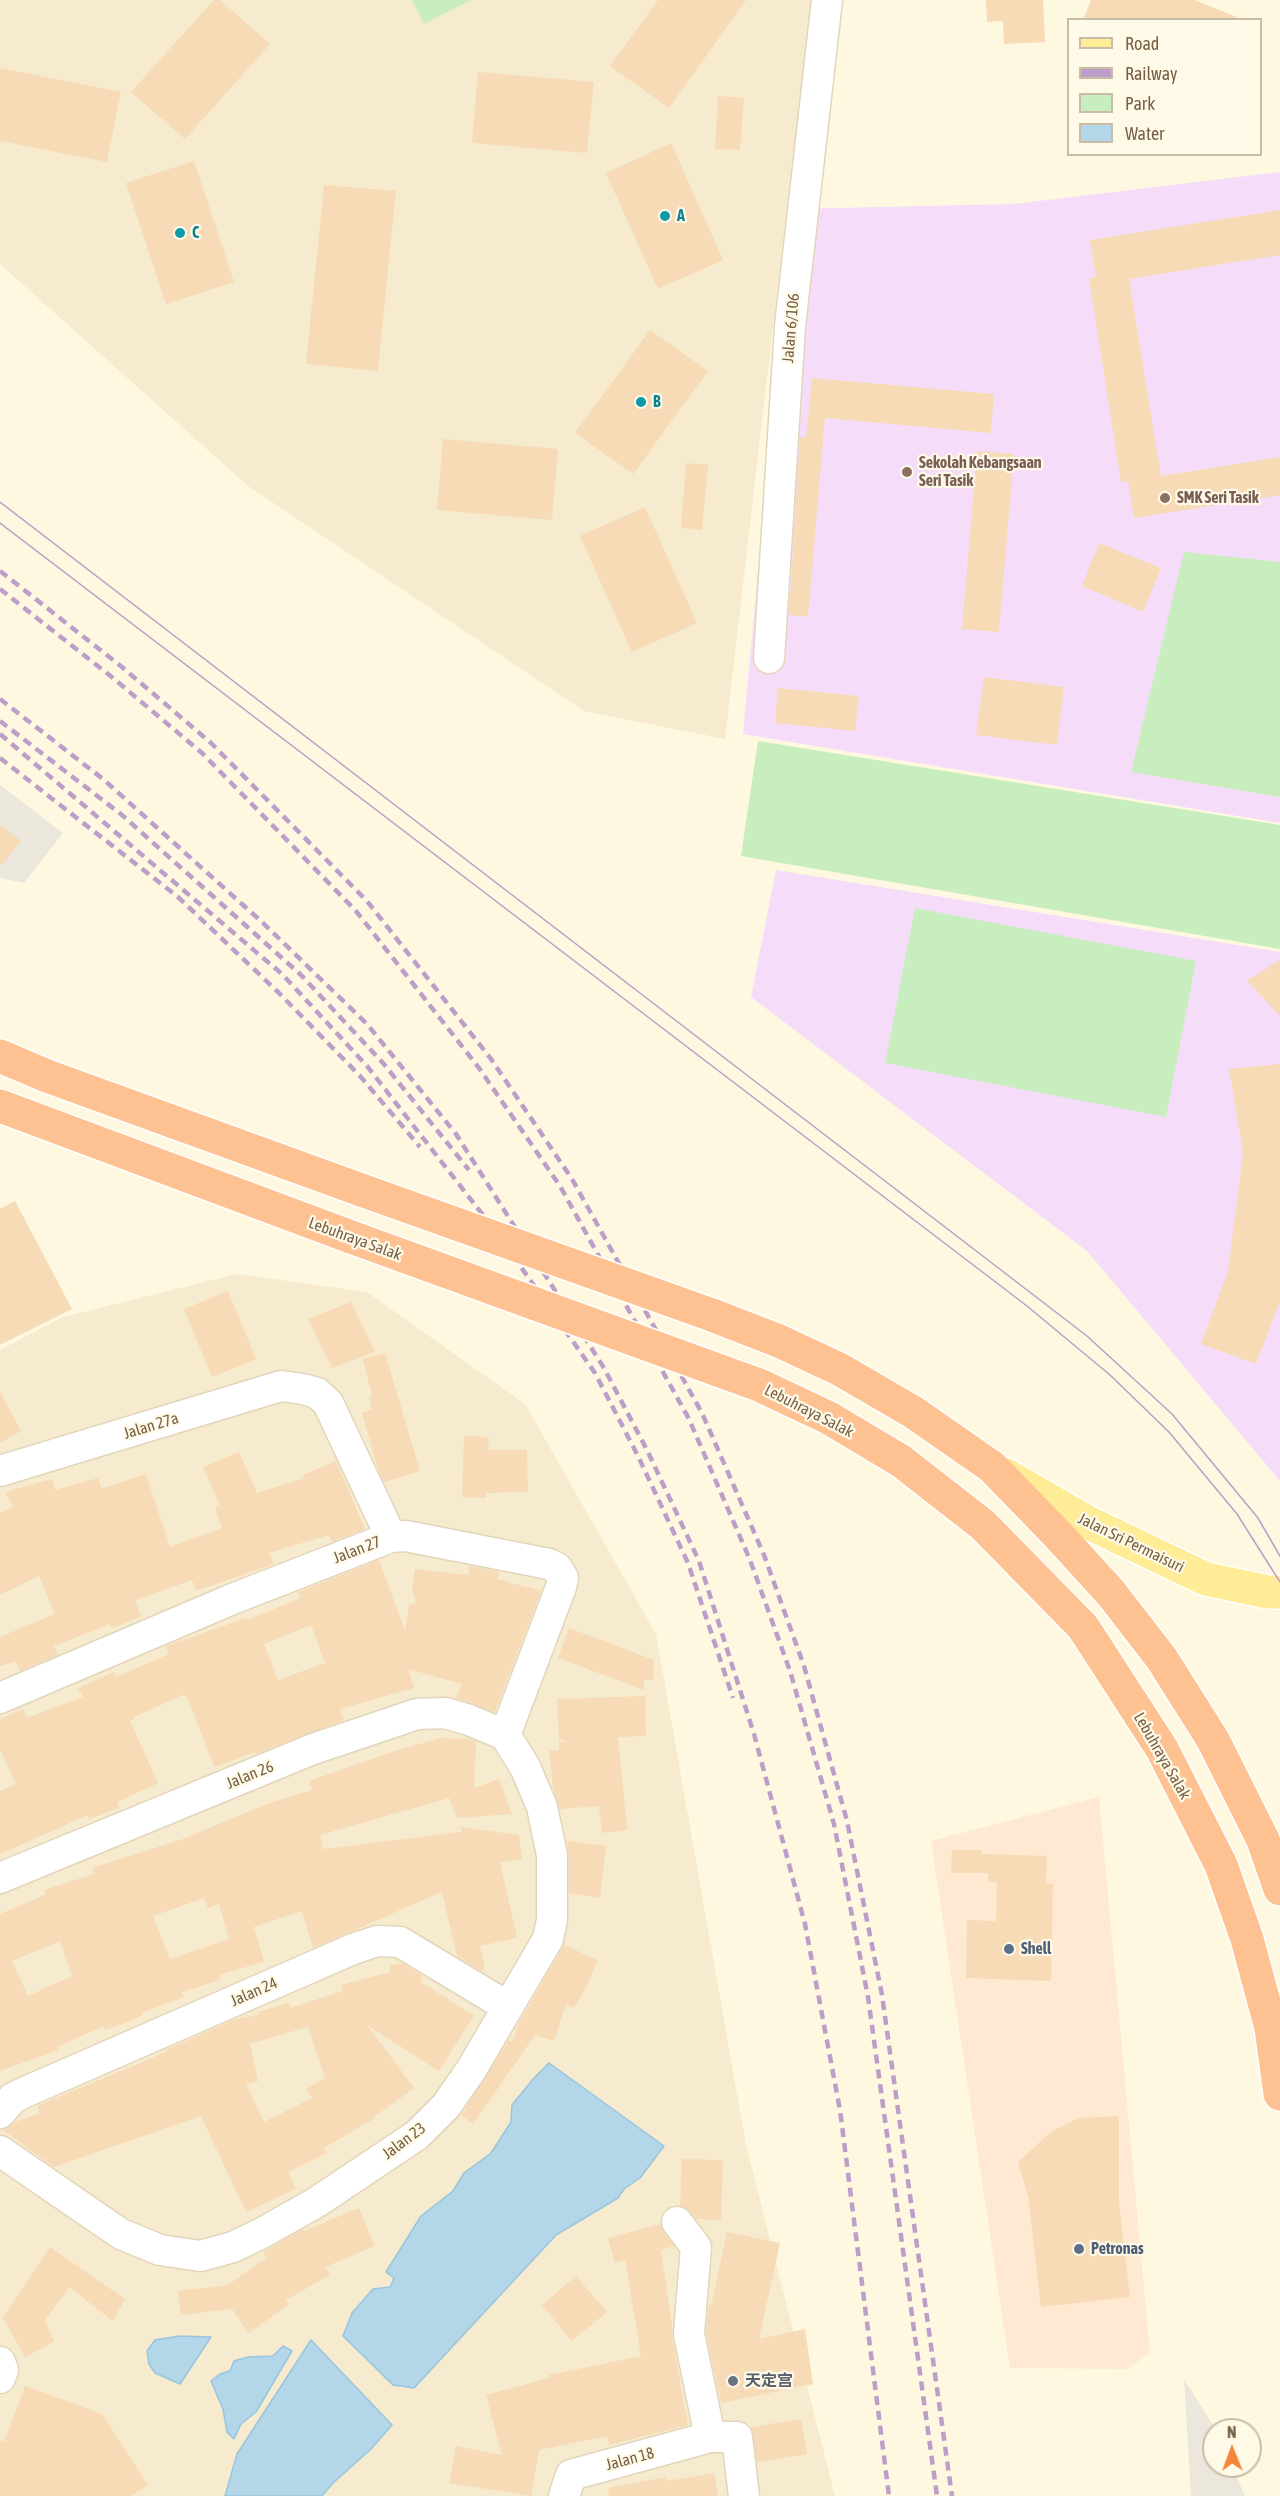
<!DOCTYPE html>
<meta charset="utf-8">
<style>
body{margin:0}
#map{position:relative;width:1280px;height:2496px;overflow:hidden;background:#fef8e0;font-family:"Asap Condensed",sans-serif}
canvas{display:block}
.legend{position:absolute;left:1067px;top:18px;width:195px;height:138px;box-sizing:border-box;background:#fffae8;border:2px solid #c9bca7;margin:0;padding:8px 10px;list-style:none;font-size:18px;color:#776045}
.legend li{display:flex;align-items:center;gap:12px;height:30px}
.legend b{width:30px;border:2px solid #c9bca7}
.north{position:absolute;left:1202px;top:2418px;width:60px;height:60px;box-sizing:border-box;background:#fffae8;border:2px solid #c9bca7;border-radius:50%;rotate:359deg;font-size:16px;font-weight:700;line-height:24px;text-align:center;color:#776045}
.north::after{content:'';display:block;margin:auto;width:21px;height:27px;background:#f3863b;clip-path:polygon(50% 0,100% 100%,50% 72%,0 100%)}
</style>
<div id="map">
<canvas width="1280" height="2496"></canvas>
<ul class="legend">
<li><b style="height:8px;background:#ffec96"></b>Road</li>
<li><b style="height:8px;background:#bc9ec8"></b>Railway</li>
<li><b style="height:16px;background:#c8edbe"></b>Park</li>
<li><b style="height:16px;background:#b3d7e9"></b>Water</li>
</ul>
<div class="north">N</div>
</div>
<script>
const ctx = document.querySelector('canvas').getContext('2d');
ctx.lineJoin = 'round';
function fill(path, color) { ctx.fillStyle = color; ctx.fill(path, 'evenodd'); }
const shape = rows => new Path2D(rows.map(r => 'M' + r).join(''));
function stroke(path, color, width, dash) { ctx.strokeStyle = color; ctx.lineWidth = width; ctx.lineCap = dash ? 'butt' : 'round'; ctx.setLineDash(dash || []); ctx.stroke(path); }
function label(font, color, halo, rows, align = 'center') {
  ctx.font = font + ' "Asap Condensed","Noto Sans SC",sans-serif'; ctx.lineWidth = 4.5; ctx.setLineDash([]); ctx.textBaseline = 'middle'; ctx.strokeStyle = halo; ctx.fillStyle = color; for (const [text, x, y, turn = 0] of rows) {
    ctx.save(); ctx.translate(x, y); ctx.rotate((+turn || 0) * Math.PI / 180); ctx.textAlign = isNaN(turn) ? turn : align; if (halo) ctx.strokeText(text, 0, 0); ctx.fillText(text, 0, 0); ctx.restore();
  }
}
const residential = shape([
 [0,0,811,0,725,739,584,711,248,486,0,264],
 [237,1274,367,1292,525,1404,656,1634,746,2145,835,2496,0,2496,0,1350,63,1317]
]);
const commercial = shape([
 [1099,1797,1150,2353,1127,2369,1010,2368,931,1841]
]);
const industrial = shape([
 [0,785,63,833,24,883,0,878],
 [1184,2379,1216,2430,1214,2430,1214,2466,1232,2466,1245,2496,1191,2496]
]);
const education = shape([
 [1280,172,1280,823,743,734,791,209,1014,204],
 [776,870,1280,952,1280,1481,1087,1251,751,997]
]);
const green = shape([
 [412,0,471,0,424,24],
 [1184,552,1280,562,1280,797,1131,772],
 [758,741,1280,825,1280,949,741,856],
 [915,908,1196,961,1166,1117,885,1063]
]);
const water = shape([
 [549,2063,664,2146,640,2178,624,2189,618,2198,556,2235,414,2388,393,2385,343,2336,352,2313,373,2289,390,2287,394,2278,386,2272,421,2216,453,2191,464,2173,491,2153,511,2122,512,2105,534,2078,549,2063],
 [179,2336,211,2337,180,2384,155,2373,149,2364,147,2351,155,2340,179,2336],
 [311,2340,392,2425,371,2449,332,2484,322,2496,225,2496,237,2454,311,2340],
 [283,2346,292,2351,256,2412,241,2424,234,2439,227,2432,223,2409,211,2381,220,2374,230,2371,234,2361,248,2357,273,2356,283,2346]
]);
const building = shape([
 [214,0,220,0,270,44,185,139,131,92],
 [658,0,746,0,669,108,610,66],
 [986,0,1043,0,1045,42,1004,44,1003,21,987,22],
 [1091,0,1195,0,1241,19,1083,20],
 [0,68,121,92,107,162,0,141],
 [478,72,594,82,587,153,472,143],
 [718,96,744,98,740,150,715,149],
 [671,143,723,260,658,289,606,173],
 [194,161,234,282,166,304,126,183],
 [324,185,396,191,378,371,306,364],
 [1280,210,1280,255,1129,279,1161,476,1280,457,1280,495,1134,518,1128,481,1121,482,1089,279,1096,277,1090,240],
 [650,330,708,371,633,474,575,433],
 [812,378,994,394,991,433,825,418,808,617,789,615,800,437,806,437],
 [443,439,558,449,552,520,437,510],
 [977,451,1014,454,999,632,962,629],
 [686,463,708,465,702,530,681,528],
 [645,507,697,623,632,652,580,536],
 [1099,543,1161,568,1143,612,1082,586],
 [984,677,1064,687,1057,745,976,735],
 [778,688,859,696,855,731,775,723],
 [0,825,21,841,0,867],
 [1280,960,1280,1016,1247,981],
 [1280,1064,1280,1301,1256,1364,1201,1344,1228,1271,1243,1153,1229,1069],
 [15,1201,72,1309,0,1345,0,1209],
 [228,1291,256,1359,212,1377,184,1309],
 [351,1302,375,1352,332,1368,308,1319],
 [385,1353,420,1471,384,1482,378,1469,362,1413,372,1410,369,1397,372,1396,363,1359],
 [0,1391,21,1431,0,1443],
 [464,1436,489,1437,488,1450,527,1450,528,1492,486,1493,486,1498,462,1497],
 [239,1452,257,1493,305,1478,303,1475,336,1461,365,1529,332,1542,329,1535,269,1553,274,1564,196,1591,192,1580,135,1600,141,1617,111,1628,110,1624,54,1646,58,1655,20,1671,16,1661,0,1666,0,1637,55,1614,39,1576,0,1595,0,1513,13,1507,5,1492,52,1479,55,1490,98,1478,101,1489,146,1474,170,1547,222,1528,215,1508,220,1506,203,1467],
 [379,1560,405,1631,409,1606,416,1603,412,1588,415,1569,468,1575,470,1566,500,1572,497,1579,541,1591,495,1712,456,1698,462,1684,408,1669,414,1688,340,1709,344,1720,256,1754,255,1752,214,1767,188,1698,186,1699,185,1694,134,1717,135,1719,130,1721,158,1783,117,1802,119,1808,89,1819,88,1815,0,1854,0,1791,16,1784,0,1749,0,1719,23,1709,27,1718,83,1697,78,1688,114,1672,116,1677,169,1654,166,1646,246,1618,247,1620,301,1598,298,1592],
 [311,1625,325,1663,278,1680,264,1644],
 [569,1628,654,1660,653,1680,644,1680,644,1690,558,1658],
 [645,1696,646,1736,618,1737,627,1830,602,1833,599,1806,560,1809,553,1788,549,1751,559,1750,559,1742,567,1742,559,1739,557,1699],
 [441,1738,469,1739,476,1741,474,1788,499,1779,512,1814,457,1818,449,1798,320,1835,323,1849,462,1832,460,1827,519,1835,522,1859,500,1862,517,1938,480,1946,485,1969,480,1970,457,1956,442,1892,313,1948,302,1911,254,1927,264,1962,219,1975,220,1980,182,1992,184,1997,141,2013,142,2016,105,2030,104,2026,57,2047,58,2050,0,2071,0,1914,45,1895,44,1890,94,1874,92,1868,183,1839,267,1804,312,1790,309,1781,395,1751],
 [204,1898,208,1908,219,1904,229,1939,170,1959,153,1916],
 [60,1941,72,1976,28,1996,12,1961],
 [567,1841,606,1846,600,1898,569,1893,569,1855],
 [952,1850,982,1850,982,1854,1047,1856,1046,1883,1053,1884,1051,1981,966,1978,967,1920,996,1921,997,1882,988,1882,988,1873,951,1873],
 [564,1945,598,1960,587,1985,574,2008,566,2004,554,2041,535,2035,473,2124,461,2115,509,2040,512,2042,519,2023],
 [403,1964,421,1975,421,1982,474,2016,439,2071,367,2025,414,2088,374,2117,375,2118,324,2148,327,2153,288,2172,296,2189,246,2212,201,2116,54,2167,3,2130,15,2122,40,2113,37,2106,166,2052,166,2050,233,2020,258,2015,257,2012,289,2003,290,2008,343,1991,341,1985,390,1972,390,1965],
 [308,2027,325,2078,306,2089,312,2098,264,2122,246,2084,258,2081,250,2044],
 [1119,2116,1119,2201,1130,2297,1041,2307,1028,2196,1018,2162,1052,2131,1079,2118],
 [682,2159,723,2160,721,2220,696,2219,690,2211,680,2206],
 [359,2208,375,2246,325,2267,330,2275,286,2300,289,2304,249,2333,232,2309,181,2315,178,2291,228,2285,266,2258,263,2252,303,2229,304,2231],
 [660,2224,663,2232,674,2246,661,2250,672,2325,672,2337,688,2425,609,2445,607,2436,539,2450,531,2496,449,2483,456,2446,502,2455,486,2395,549,2378,549,2375,641,2356,625,2260,615,2263,608,2238],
 [727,2232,780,2243,759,2339,805,2329,813,2384,721,2403,706,2333,709,2305,711,2306],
 [50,2247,125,2299,113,2321,69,2287,45,2320,54,2342,25,2357,3,2318],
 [576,2276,607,2312,572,2341,542,2305],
 [25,2386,102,2414,148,2485,131,2496,0,2496,0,2440,4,2442],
 [801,2419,807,2454,757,2462,751,2427],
 [714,2473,718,2496,609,2496,608,2488,666,2477,667,2481]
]);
const minor = shape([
 [769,658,790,326,827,0],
 [0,1471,281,1386,303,1389,317,1393,328,1403,391,1537],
 [0,1698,230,1600,391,1537,406,1536,549,1564,557,1568,563,1578,561,1587,505,1735],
 [0,1878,313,1749,417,1714,445,1713,469,1720,505,1735],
 [0,2113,13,2098,23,2093,353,1949,377,1941,400,1942,508,2007],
 [0,2151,121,2234,160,2250,200,2256,233,2247,262,2233,317,2202,417,2135,446,2106,471,2070,548,1939,552,1920,552,1855,542,1807,525,1767,505,1735],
 [677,2222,696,2247,689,2334,710,2437],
 [0,2362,3,2370,0,2378],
 [564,2496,571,2475,710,2437,737,2437,744,2496]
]);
const major = shape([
 [1006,1475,1089,1523,1206,1579,1268,1592,1280,1592]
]);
const highway = shape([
 [0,1056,47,1076,364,1191],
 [0,1106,351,1237],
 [839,1369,913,1412,992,1467,1058,1535,1111,1593,1162,1659,1213,1740,1263,1840,1280,1889],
 [829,1418,901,1461,983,1525,1083,1627,1162,1749,1221,1865,1247,1939,1271,2028,1280,2094]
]);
const tram = shape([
 [0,502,1087,1336,1172,1414,1258,1518,1280,1556],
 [0,523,1027,1306,1110,1375,1169,1432,1237,1514,1280,1582]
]);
const rail = shape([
 [0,571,122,667,211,743,367,901,491,1059,572,1179,702,1413,764,1555,804,1666,847,1821,882,1995,952,2496],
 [0,589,113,678,202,753,356,911,479,1068,560,1186,689,1419,750,1560,790,1671,834,1824,868,1997,937,2496],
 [0,699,103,779,263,923,367,1024,456,1134,604,1368,647,1450,699,1561,754,1734,805,1924,840,2110,889,2496],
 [0,721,122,815,301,975,383,1063,469,1170],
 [0,734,282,974,367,1066,500,1237,595,1373,638,1456,688,1563,733,1698],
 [0,758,178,897,278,992,360,1076,420,1147]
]);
const highwayBridge = shape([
 [364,1191,712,1315,779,1341,839,1369],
 [351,1237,759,1385,829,1418]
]);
const markers = [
 [665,216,6,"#0f9aa8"],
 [180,233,6,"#0f9aa8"],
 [641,402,6,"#0f9aa8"],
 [907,472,6,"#8d6e63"],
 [1165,498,6,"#8d6e63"],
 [1009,1949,6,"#5c6f8a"],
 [1079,2249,6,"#5c6f8a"],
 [733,2381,6,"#6b7280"]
];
const cultureNames = [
 ["A",677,216],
 ["C",192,233],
 ["B",653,402]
];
const streetNames = [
 ["Jalan 6/106",791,328,-85],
 ["Lebuhraya Salak",355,1239,20],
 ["Lebuhraya Salak",809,1411,27],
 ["Jalan 27a",151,1426,-17],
 ["Jalan Sri Permaisuri",1131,1543,26],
 ["Jalan 27",357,1550,-21],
 ["Lebuhraya Salak",1162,1756,60],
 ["Jalan 26",250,1775,-22],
 ["Jalan 24",254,1992,-24],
 ["Jalan 23",404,2141,-37],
 ["Jalan 18",630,2459,-15]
];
const educationNames = [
 ["Sekolah Kebangsaan",919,463],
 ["Seri Tasik",919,481],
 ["SMK Seri Tasik",1177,498]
];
const serviceNames = [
 ["Shell",1021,1949],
 ["Petronas",1091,2249]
];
const worshipNames = [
 ["天定宫",745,2381]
];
fill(residential, '#f6ebce');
fill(commercial, '#ffe9d3');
fill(industrial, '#ece7dc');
fill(education, '#f5ddfa');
fill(green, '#c8edbe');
fill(water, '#b3d7e9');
stroke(water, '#99c5dc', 1.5);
fill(building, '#f6dbb6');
stroke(minor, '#e3d5bb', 33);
stroke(major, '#fff', 36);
stroke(highway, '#fff', 36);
stroke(minor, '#fff', 30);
stroke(major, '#ffec96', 33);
stroke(highway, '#fec292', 33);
stroke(tram, '#bc9ec8', 1.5);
stroke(rail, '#bc9ec8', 4.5, [9, 6]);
stroke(highwayBridge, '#fff', 36, []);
stroke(highwayBridge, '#fec292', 33);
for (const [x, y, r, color] of markers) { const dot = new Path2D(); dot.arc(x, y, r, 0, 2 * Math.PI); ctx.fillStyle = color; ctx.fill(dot); stroke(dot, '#fffae8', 2); }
label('bold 16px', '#0d838f', '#fffae8', cultureNames, 'left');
label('16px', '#776045', '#fffae8', streetNames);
label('bold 16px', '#785e54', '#fffae8', educationNames, 'left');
label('bold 16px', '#4e5e75', '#fffae8', serviceNames, 'left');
label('bold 16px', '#5b616d', '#fffae8', worshipNames, 'left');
</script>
